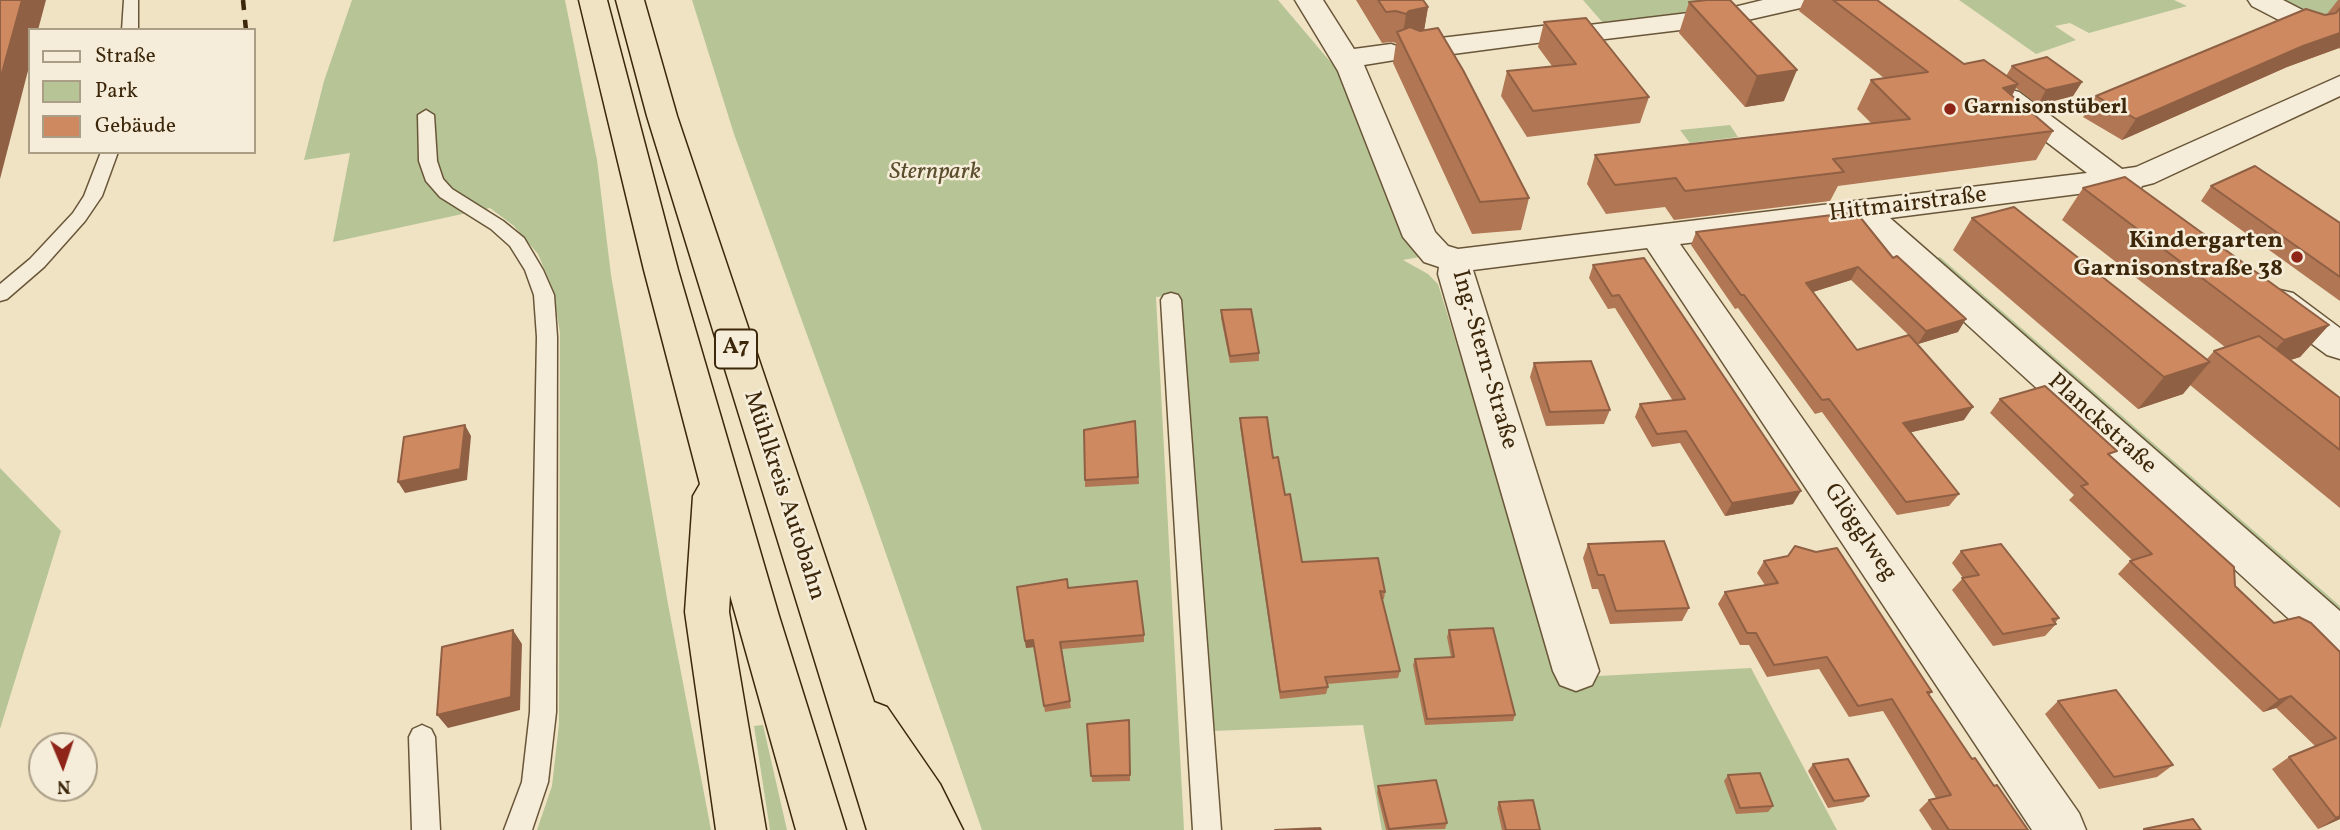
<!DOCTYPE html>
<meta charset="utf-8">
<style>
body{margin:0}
#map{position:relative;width:2340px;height:830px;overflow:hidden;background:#efe3c4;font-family:Vollkorn,serif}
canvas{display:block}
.legend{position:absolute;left:28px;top:28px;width:228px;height:126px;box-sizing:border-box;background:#f5edd9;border:2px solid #ab9e87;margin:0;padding:9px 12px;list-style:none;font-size:21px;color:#3c270b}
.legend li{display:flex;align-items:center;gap:14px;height:35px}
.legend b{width:35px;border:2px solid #ab9e87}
.north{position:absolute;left:28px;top:732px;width:70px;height:70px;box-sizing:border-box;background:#f5edd9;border:2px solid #ab9e87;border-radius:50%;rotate:178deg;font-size:19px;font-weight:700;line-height:28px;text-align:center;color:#3c270b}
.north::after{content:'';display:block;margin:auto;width:24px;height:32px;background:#8f2418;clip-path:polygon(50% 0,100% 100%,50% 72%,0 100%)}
</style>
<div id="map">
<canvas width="2340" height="830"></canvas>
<ul class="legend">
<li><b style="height:9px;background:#f5edd9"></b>Straße</li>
<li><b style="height:19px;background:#b7c496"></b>Park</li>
<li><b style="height:19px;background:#ce8961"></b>Gebäude</li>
</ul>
<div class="north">N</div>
</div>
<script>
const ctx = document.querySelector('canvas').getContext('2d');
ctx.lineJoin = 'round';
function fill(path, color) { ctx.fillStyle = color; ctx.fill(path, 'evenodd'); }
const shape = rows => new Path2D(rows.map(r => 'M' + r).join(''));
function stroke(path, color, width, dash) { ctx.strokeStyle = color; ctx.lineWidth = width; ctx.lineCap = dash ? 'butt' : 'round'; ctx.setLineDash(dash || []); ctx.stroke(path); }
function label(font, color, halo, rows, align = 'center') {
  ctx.font = font + ' Vollkorn,serif'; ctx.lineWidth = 5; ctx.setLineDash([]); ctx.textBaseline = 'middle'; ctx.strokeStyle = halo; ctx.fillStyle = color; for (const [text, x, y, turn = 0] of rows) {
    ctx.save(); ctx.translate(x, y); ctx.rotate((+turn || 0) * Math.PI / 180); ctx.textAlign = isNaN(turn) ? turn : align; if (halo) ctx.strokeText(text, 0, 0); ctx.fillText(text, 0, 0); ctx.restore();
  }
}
const green = shape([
 [352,0,565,0,597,160,611,275,668,604,711,830,537,830,552,786,559,724,560,333,553,290,538,254,514,226,490,208,333,242,350,153,304,160,324,81],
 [692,0,1278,0,1367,105,1436,254,1403,260,1428,274,1438,284,1560,678,1751,668,1837,830,1382,830,1363,725,1212,731,1179,295,1156,297,1184,830,982,830,869,505,734,134],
 [1583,0,1711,0,1722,9,1603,23],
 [1959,0,2174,0,2187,6,2089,33,2070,23,2055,26,2076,40,2036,54],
 [2274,0,2340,0,2340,13,2313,24],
 [1730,125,1738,137,1690,143,1680,130],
 [1940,257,2340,606,2340,619,1932,259],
 [0,468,61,531,0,729],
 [763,725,787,830,770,830,754,726]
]);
const lane = shape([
 [124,0,138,0,138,30,122,30,124,0],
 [426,110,434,115,437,161,443,179,452,189,503,221,524,238,543,270,554,295,557,337,556,712,548,782,532,830,504,830,522,782,530,712,537,337,534,295,525,270,510,246,491,229,440,197,426,181,419,161,418,115,426,110],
 [101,152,118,152,102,196,85,221,44,267,7,299,0,301,0,284,30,259,73,213,84,196,101,152],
 [1171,293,1178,295,1181,300,1221,830,1193,830,1161,300,1164,295,1171,293],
 [422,725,431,729,435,737,440,830,412,830,409,737,413,729,422,725]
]);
const street = shape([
 [1295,0,1323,0,1354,49,1391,44,1402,48,1405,44,1415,41,1559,24,1589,25,1730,8,1763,0,1813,0,1809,6,1730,24,1589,41,1559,40,1415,59,1404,55,1401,59,1364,65,1435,232,1448,246,1458,249,2087,173,1997,104,1993,98,1997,92,2008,89,2019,92,2122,169,2136,167,2340,76,2340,96,2154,183,2142,186,2138,195,2127,198,2109,190,1890,218,2340,611,2340,657,2324,651,1855,222,1680,244,2079,813,2086,830,2032,830,1647,248,1473,270,1599,671,1592,685,1576,691,1560,685,1553,671,1438,274,1439,267,1424,262,1403,237,1338,71,1295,0],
 [2248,0,2283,0,2320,19,2324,25,2320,31,2310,33,2300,31,2252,6,2248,0],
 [2280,290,2293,293,2340,328,2340,359,2327,355,2267,311,2262,302,2267,293,2280,290]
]);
const highway = shape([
 [579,0,607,0,678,270,779,616,846,830,796,830,730,595,729,612,766,830,716,830,685,612,693,496,700,484,644,270,579,0],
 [616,0,644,0,677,116,874,702,887,707,940,784,963,830,867,830,647,116,616,0]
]);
const rail = shape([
 [243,0,246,30]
]);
const wall = shape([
 [1356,0,1423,0,1428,7,1424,30,1529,198,1521,230,1472,234,1393,63,1396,43,1392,42,1382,43],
 [1804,0,1877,0,1964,64,2006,76,2012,66,2082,82,2073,96,2038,105,2016,88,2012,96,2053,131,2036,160,1838,186,1830,201,1674,220,1665,207,1606,214,1587,184,1595,155,1871,123,1857,109,1871,80,1884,78,1799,11],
 [2338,0,2340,0,2340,49,2339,48,2287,67,2122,140,2083,117,2096,96,2327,14],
 [1689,2,1784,101,1745,107,1679,33],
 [1544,22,1649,97,1640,123,1527,137,1501,96,1507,71,1552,66,1538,47],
 [2211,186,2340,223,2340,301,2201,201],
 [2083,188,2329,325,2300,357,2290,360,2340,398,2340,508,2190,385,2183,394,2138,409,1953,250,1972,218,2206,360,2214,351,2225,347,2062,220],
 [1696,232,1893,258,1958,332,1918,344,1851,280,1813,292,1857,350,1964,420,1911,432,1959,494,1949,506,1897,515,1822,412,1815,414,1738,308,1735,309,1691,245],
 [1593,265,1793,504,1725,516,1680,443,1652,447,1635,417,1640,404,1673,401,1615,308,1608,309,1589,278],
 [1221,310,1259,353,1259,361,1230,363,1221,318],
 [1534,363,1610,410,1604,424,1546,426,1530,377],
 [2000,399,2111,458,2235,586,2274,623,2340,652,2340,819,2318,829,2272,769,2289,757,2315,746,2276,708,2263,712,2118,574,2130,561,2132,560,2069,500,2074,495,1990,413],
 [1240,418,1273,458,1285,495,1302,562,1385,592,1384,599,1382,599,1400,671,1398,678,1327,684,1328,687,1326,694,1280,699,1240,426],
 [1135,421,1139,484,1085,487,1085,480],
 [1588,544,1689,608,1682,621,1610,624,1598,589,1592,589,1583,558],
 [1961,551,2059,618,2055,623,2056,624,2045,636,1993,646,1952,590,1963,578,1952,563],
 [1764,561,1932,692,1929,695,1972,759,2028,830,1932,830,1919,810,1929,800,1936,798,1883,711,1849,717,1819,669,1767,677,1749,645,1740,645,1718,604,1725,592,1765,585,1757,573],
 [1017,587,1068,588,1144,635,1144,642,1062,649,1071,708,1045,712,1034,647,1026,648],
 [1449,630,1515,715,1513,721,1425,725,1413,665,1415,659,1451,657,1447,637],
 [2058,701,2173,765,2157,777,2099,789,2045,714],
 [1129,720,1130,781,1092,782,1087,724],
 [1813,764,1869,796,1863,802,1828,808,1808,771],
 [1728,775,1773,806,1768,812,1736,814,1724,781],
 [1378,786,1447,823,1445,829,1386,830,1377,793],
 [1499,802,1540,830,1502,830,1497,808]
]);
const shadedWall = shape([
 [22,0,46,0,38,30,30,30,30,63,0,179,0,80],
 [1428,7,1423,37,1402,41,1406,14,1409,11],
 [2340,33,2340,47,2339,48,2287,67,2122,140,2136,119,2303,46],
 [1797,70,1784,101,1745,107,1757,76],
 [2082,82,2073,96,2038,105,2046,90],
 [2018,84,2002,113,2003,88],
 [1858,267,1851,280,1800,296,1806,283],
 [1966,319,1958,332,1918,344,1926,331],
 [2329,325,2300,357,2255,371,2284,340],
 [2210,362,2183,394,2138,409,2164,377],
 [1973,407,1964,420,1895,436,1903,423],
 [465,425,471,436,467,480,405,493,398,482],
 [1801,491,1793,504,1725,516,1732,503],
 [513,630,522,644,520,710,448,728,437,715],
 [1033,640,1034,647,1026,648,1025,641],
 [2291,696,2276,708,2263,712,2279,700],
 [2340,816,2340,819,2318,829,2336,818]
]);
const building = shape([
 [0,0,22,0,0,80,0,0],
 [1378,0,1423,0,1428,7,1409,11,1406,14,1396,11,1386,12,1378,0],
 [1707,0,1730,0,1797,70,1757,76,1689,2,1707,0],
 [1833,0,1877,0,1964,64,1984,60,2018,84,2003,88,2053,131,1833,159,1844,172,1685,191,1676,178,1615,185,1595,155,1910,119,1871,80,1928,72,1833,0],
 [2340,8,2340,33,2303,46,2136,119,2096,96,2306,9,2325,15,2336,13,2340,8],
 [1586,18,1649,97,1533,111,1507,71,1576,64,1544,22,1586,18],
 [1410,27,1420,31,1438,28,1463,70,1529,198,1480,202,1397,32,1410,27],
 [2047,57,2082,82,2046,90,2012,66,2047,57],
 [2255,166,2340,223,2340,277,2211,186,2255,166],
 [2125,177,2329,325,2284,340,2083,188,2125,177],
 [2014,207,2210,362,2164,377,1972,218,2014,207],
 [1856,212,1893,258,1897,256,1966,319,1926,331,1858,267,1806,283,1857,350,1909,335,1973,407,1903,423,1959,494,1906,502,1829,399,1822,400,1744,295,1741,295,1696,232,1856,212],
 [1644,258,1801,491,1732,503,1686,431,1657,434,1640,404,1685,399,1619,295,1612,296,1593,265,1644,258],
 [1251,309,1259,353,1230,356,1221,310,1251,309],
 [2259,336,2340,398,2340,450,2214,351,2259,336],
 [1591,361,1610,410,1550,412,1534,363,1591,361],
 [2045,386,2117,451,2108,454,2234,567,2235,586,2274,623,2299,617,2311,623,2340,652,2340,816,2336,818,2289,757,2336,738,2291,696,2279,700,2130,561,2152,554,2081,486,2088,484,2000,399,2045,386],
 [1267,417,1273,458,1278,457,1285,495,1290,494,1302,562,1378,558,1385,592,1380,591,1400,671,1325,677,1328,687,1280,692,1240,418,1267,417],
 [1135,421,1138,477,1085,480,1084,430,1135,421],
 [465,425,460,469,398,482,404,437,465,425],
 [1664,541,1689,608,1616,611,1604,575,1598,575,1588,544,1664,541],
 [2001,544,2059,618,2052,619,2056,624,2003,634,1962,578,1979,575,1961,551,2001,544],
 [1795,546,1816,552,1837,548,1932,692,1927,692,1972,759,1975,758,1994,786,1997,785,2028,830,1949,830,1929,800,1951,795,1892,699,1858,706,1827,657,1774,665,1756,633,1747,633,1725,592,1778,583,1764,561,1788,556,1795,546],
 [1067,579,1068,588,1137,581,1144,635,1060,642,1070,701,1044,706,1033,640,1025,641,1017,587,1067,579],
 [1493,628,1515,715,1427,719,1415,659,1454,657,1449,630,1493,628],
 [513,630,511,697,437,715,442,647,513,630],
 [2116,690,2173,765,2114,777,2058,701,2116,690],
 [1129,720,1130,775,1091,776,1087,724,1129,720],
 [1848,759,1869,796,1834,801,1813,764,1848,759],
 [1760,773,1773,806,1740,808,1728,775,1760,773],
 [1436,780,1447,823,1389,829,1378,786,1436,780],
 [1533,800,1540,830,1506,830,1499,802,1533,800],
 [2193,819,2201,830,2144,830,2144,829,2193,819],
 [1320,828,1321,830,1275,830,1320,828]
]);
const markers = [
 [1950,109,7,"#8f2418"],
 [2297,257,7,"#8f2418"]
];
const farPoinames = [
 ["Garnisonstüberl",1964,109]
];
const shields = [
 [736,349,42]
];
const shieldNames = [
 ["A7",736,349]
];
const parkNames = [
 ["Sternpark",935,174]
];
const streetNames = [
 ["Hittmairstraße",1908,206,-7],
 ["Ing.-Stern-Straße",1483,360,74],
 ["Planckstraße",2101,425,42],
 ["Mühlkreis Autobahn",783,496,72],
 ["Glögglweg",1859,533,56]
];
const poiNames = [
 ["Kindergarten",2283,243],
 ["Garnisonstraße 38",2283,271]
];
fill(green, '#b7c496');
stroke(lane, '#695639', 3);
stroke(street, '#695639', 3);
stroke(highway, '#3c270b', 3);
fill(lane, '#f5edd9');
fill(street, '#f5edd9');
fill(highway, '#efe3c4');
stroke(rail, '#3c270b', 4.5, [10, 10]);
fill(wall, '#b17653');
fill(shadedWall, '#906044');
fill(building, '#ce8961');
stroke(building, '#906044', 2);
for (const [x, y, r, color] of markers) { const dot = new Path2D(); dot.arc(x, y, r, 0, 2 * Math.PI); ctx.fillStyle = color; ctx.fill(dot); stroke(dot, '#f5edd9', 2.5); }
label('bold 21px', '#3c270b', '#f5edd9', farPoinames, 'left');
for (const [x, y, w] of shields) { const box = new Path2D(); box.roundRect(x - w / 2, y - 19.5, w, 39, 5); ctx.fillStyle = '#f5edd9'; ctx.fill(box); stroke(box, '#3c270b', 2); }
label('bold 23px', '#3c270b', null, shieldNames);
label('italic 24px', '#5b4e2e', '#f5edd9', parkNames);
label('24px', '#3c270b', '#f5edd9', streetNames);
label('bold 24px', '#3c270b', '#f5edd9', poiNames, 'right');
</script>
